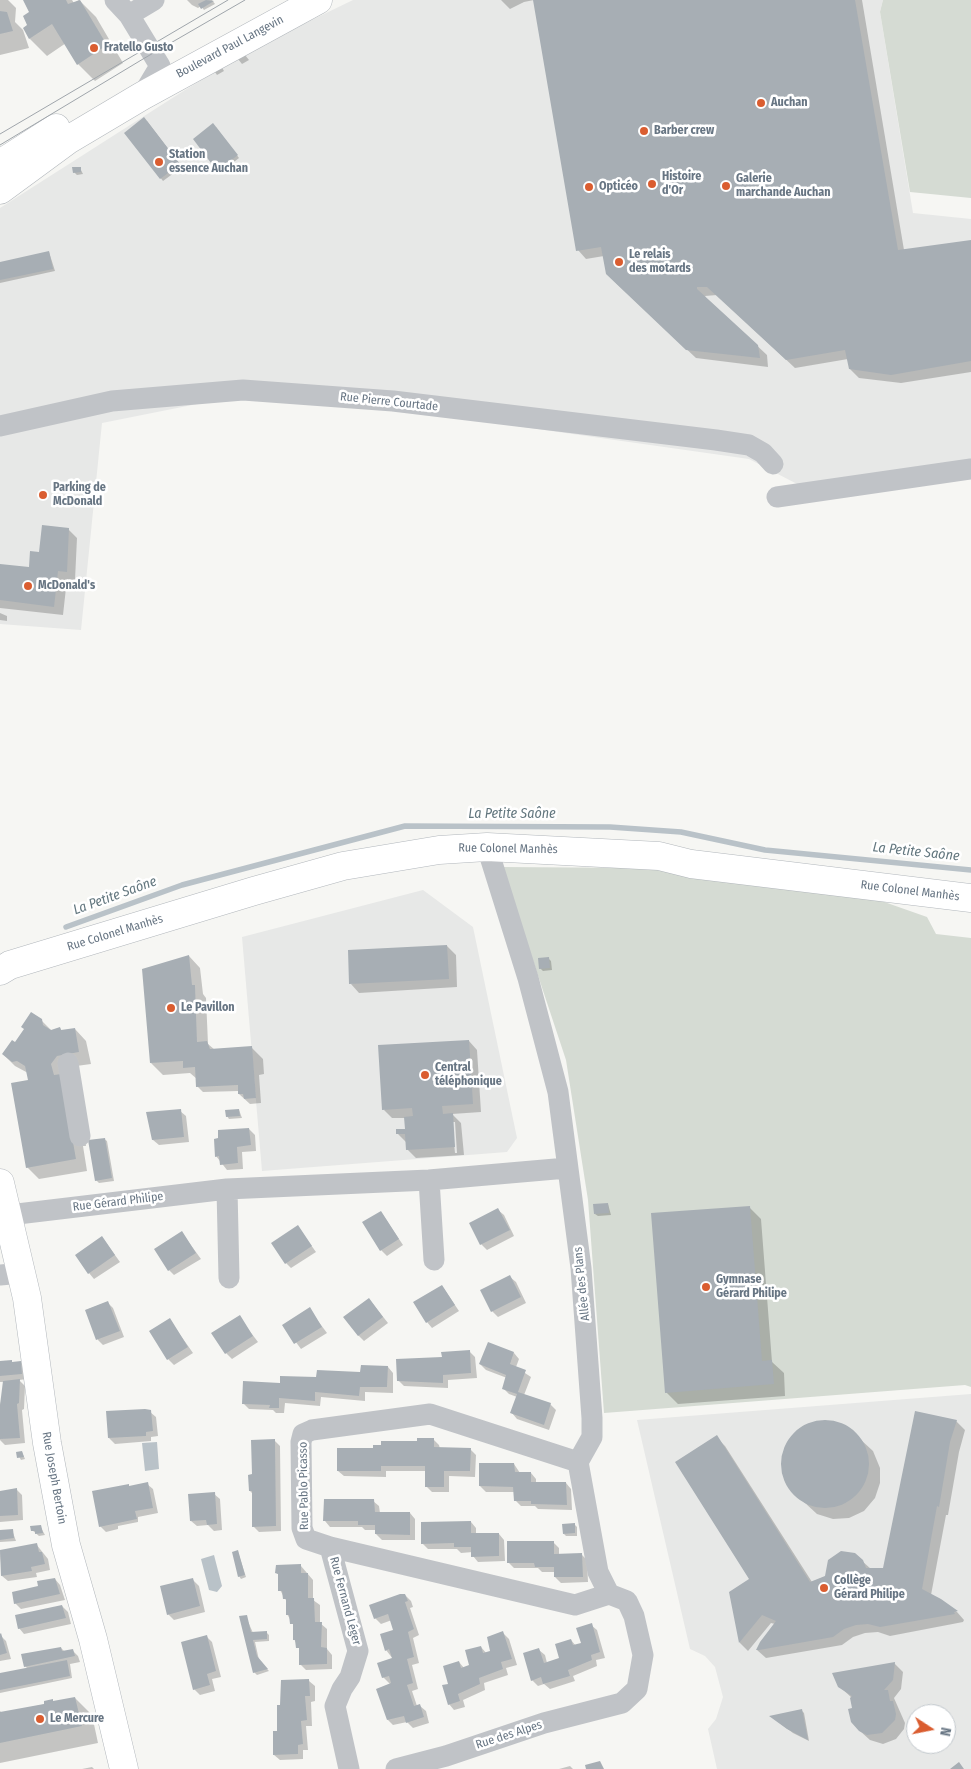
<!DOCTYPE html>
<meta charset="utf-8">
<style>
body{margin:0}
#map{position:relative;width:971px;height:1769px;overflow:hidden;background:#f6f6f3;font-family:"Fira Sans Condensed",sans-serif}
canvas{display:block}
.north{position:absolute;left:906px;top:1704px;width:50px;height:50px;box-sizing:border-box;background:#fff;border:1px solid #c2c8cd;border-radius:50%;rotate:101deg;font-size:14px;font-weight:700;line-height:20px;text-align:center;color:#677583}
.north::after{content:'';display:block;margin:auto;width:18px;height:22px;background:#da5d30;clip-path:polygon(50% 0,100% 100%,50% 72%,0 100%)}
</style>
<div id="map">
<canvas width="971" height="1769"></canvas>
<div class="north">N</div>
</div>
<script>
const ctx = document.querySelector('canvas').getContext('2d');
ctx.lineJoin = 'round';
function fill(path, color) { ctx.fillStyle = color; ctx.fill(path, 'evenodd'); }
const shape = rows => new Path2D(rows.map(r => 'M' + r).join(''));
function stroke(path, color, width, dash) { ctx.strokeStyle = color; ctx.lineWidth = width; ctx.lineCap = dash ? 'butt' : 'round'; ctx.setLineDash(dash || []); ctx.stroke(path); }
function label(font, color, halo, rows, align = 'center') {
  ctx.font = font + ' "Fira Sans Condensed",sans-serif'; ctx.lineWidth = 5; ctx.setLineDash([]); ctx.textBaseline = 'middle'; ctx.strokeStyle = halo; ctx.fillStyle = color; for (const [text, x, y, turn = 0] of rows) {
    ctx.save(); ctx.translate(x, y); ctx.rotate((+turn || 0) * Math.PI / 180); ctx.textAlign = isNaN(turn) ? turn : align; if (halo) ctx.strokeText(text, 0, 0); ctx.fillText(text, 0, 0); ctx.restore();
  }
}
const built = shape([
 [353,0,883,0,880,12,913,213,971,219,971,459,799,485,749,459,396,409,237,396,102,423,81,630,0,624,0,208,185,90,256,47],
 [423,890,473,927,517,1138,507,1152,262,1171,242,937],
 [971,1394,971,1769,717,1769,708,1729,716,1719,723,1697,715,1667,705,1656,690,1649,637,1420],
 [916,1714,946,1714,946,1744,916,1744]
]);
const green = shape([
 [883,0,971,0,971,198,910,192,880,12],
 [502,867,641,868,853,891,927,917,936,934,971,938,971,1387,965,1385,604,1413,588,1200,566,1060]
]);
const water = shape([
 [157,1442,159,1469,145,1471,142,1443],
 [214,1555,222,1586,217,1592,209,1590,201,1559]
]);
const shadow = shape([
 [0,0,8,0,16,8,15,22,23,30,29,48,0,55],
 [25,0,72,0,74,3,79,0,96,17,123,63,95,81,78,64,66,43,47,56,30,39,25,29,29,25,30,13],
 [187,0,212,0,215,4,204,10,201,6,198,8,192,5],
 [501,0,862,0,904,250,971,241,971,372,901,383,859,378,850,369,848,359,795,368,717,295,705,296,706,298,767,355,768,367,696,358,616,283,604,256,586,259,578,250,534,0,524,2,510,9],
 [245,55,249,60,242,64,238,59],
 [221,66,224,71,217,75,213,69],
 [147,121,182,167,163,181,126,133],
 [216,127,239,158,221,172,218,170],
 [80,168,83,174,77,175,74,172],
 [49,252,55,271,0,283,0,263],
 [68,529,77,538,75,580,67,579,63,615,0,608,0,566,30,569,41,553],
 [0,613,7,616,7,621,0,620],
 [447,946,456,955,457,987,359,993,351,984],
 [189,956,200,968,203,994,206,998,208,1044,215,1050,251,1047,263,1059,264,1074,259,1075,261,1103,250,1104,239,1094,239,1091,203,1092,197,1086,197,1079,190,1073,163,1075,151,1063],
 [548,958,551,961,552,970,543,971,540,968],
 [41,1020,52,1031,60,1028,62,1031,75,1029,86,1041,91,1064,69,1067,86,1146,83,1146,87,1171,39,1179,27,1167,28,1073,15,1066,3,1054],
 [469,1041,477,1050,481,1112,452,1114,461,1123,464,1155,416,1158,407,1149,407,1143,398,1134,406,1130,405,1118,392,1118,384,1110],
 [452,1122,455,1122,457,1153,455,1153],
 [239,1110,242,1118,229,1119,227,1116],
 [180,1111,186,1116,189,1142,159,1145,153,1140,148,1113],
 [249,1129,255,1135,256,1151,242,1152,243,1169,227,1170,216,1156],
 [104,1139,107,1141,114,1181,99,1183,96,1180],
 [608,1204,611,1215,598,1216,595,1214],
 [749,1207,761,1219,772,1362,784,1373,785,1396,678,1404,666,1392],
 [498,1210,504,1215,514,1236,487,1250,481,1244],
 [381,1212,403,1245,387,1256,381,1250],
 [298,1227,316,1252,291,1268,286,1263],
 [182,1233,201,1259,174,1275,169,1270],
 [102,1237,120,1262,94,1279,89,1273],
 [510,1277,516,1282,526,1303,498,1317,492,1311],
 [442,1286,459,1311,432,1328,427,1322],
 [369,1299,388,1323,364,1341,358,1335],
 [107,1302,113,1308,124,1337,103,1345,98,1340,86,1310],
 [309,1309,327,1333,301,1349,284,1326],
 [239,1317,258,1342,232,1359,226,1353],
 [169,1319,193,1353,174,1365,168,1359],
 [469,1351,475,1357,477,1378,448,1380,448,1388,404,1386,398,1380,443,1358],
 [514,1353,519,1359,516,1367,531,1377,524,1395,550,1404,556,1410,549,1430,517,1419,512,1413,517,1397,509,1394,503,1388,507,1378,486,1370,480,1364],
 [21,1362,27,1368,27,1379,19,1380,25,1386,24,1409,22,1410,25,1443,5,1445,0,1440,0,1406,5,1382,0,1382,0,1363],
 [388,1367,393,1373,393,1393,365,1392,365,1401,321,1397,320,1406,285,1403,284,1413,276,1413,273,1410,249,1409,243,1403,281,1384,362,1373],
 [150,1412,156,1417,158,1436,151,1437,151,1441,115,1444,109,1438],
 [820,1421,834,1422,848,1428,873,1451,880,1468,880,1483,875,1498,864,1511,849,1518,833,1519,817,1514,791,1490,783,1470,783,1457,791,1438,802,1427],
 [956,1421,965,1430,959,1452,948,1515,946,1515,931,1595,957,1612,964,1620,963,1622,890,1636,878,1632,865,1633,853,1637,842,1645,766,1658,757,1650,775,1624,771,1623,748,1651,740,1643,731,1592,751,1579,716,1437,725,1446,812,1582,862,1561,871,1569,884,1569],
 [274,1440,280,1446,281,1531,259,1532,253,1526,253,1494,250,1491],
 [434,1440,439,1445,440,1449,470,1449,476,1455,475,1477,449,1476,449,1492,432,1492,426,1486,426,1471,386,1471,386,1477,344,1476,338,1471,374,1449],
 [22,1452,25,1459,21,1460,17,1453],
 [514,1464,520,1473,531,1473,536,1479,536,1483,566,1483,571,1489,572,1510,538,1509,535,1506,521,1506,515,1500,515,1492,486,1492,480,1486],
 [147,1484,153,1489,158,1513,138,1517,138,1522,118,1526,118,1529,106,1532,100,1526,128,1485,130,1487],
 [17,1490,22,1495,23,1520,0,1522,0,1492],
 [214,1494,220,1499,222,1530,214,1531,208,1525,197,1526,191,1521],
 [373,1501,379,1506,380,1513,410,1513,415,1519,415,1540,382,1540,376,1534,376,1530,365,1530,362,1527,330,1527,325,1521],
 [471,1522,476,1528,476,1534,499,1534,504,1540,505,1561,478,1562,473,1556,473,1552,461,1553,457,1549,428,1549,422,1543],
 [575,1525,577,1527,577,1536,566,1536,564,1534],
 [40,1526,45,1535,39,1536,32,1530],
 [12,1530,16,1541,0,1542,0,1531],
 [553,1542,559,1548,559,1555,582,1555,587,1560,588,1582,561,1583,555,1577,555,1572,542,1572,538,1568,514,1568,509,1563],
 [36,1544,48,1559,50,1570,36,1573,37,1577,8,1581,2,1576,0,1551],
 [238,1552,246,1577,241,1579,239,1576],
 [301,1566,313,1580,313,1600,320,1605,320,1623,327,1629,327,1649,332,1655,332,1669,306,1670,300,1664,300,1650,294,1639,294,1626,287,1614,287,1602,280,1590,280,1576,277,1573],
 [55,1579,60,1585,65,1600,21,1609,15,1603],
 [193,1580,199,1586,205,1612,174,1620,168,1614],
 [405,1595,411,1601,413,1607,410,1608,419,1635,413,1638,419,1663,412,1665,418,1689,412,1691,417,1706,420,1706,426,1711,429,1723,413,1728,407,1722,393,1725,388,1720,391,1685,383,1677,393,1659,386,1650,395,1631,392,1620,381,1624,375,1618],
 [62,1606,68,1612,71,1624,24,1634,19,1628],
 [246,1617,253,1633,266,1632,269,1635,269,1641,255,1642,259,1660,269,1671,257,1675,254,1672],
 [591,1625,597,1630,605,1658,596,1660,597,1666,573,1676,575,1681,550,1689,544,1684,538,1686,532,1680,539,1650,545,1655,547,1663,561,1659,571,1640,576,1646,583,1643],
 [503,1633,509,1639,517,1665,506,1668,508,1675,484,1683,485,1690,463,1700,465,1707,454,1710,449,1704,449,1685,459,1662,464,1668,470,1666,481,1647,487,1654,492,1652],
 [0,1635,6,1641,11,1659,0,1661],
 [206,1636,212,1642,221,1677,212,1679,215,1691,200,1695,194,1689],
 [61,1648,65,1652,73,1651,78,1656,80,1662,70,1664,72,1678,0,1693,0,1675,28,1669,25,1666],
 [894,1663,903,1672,901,1689,894,1698,905,1723,904,1729,896,1739,883,1744,870,1740,860,1731,853,1710,852,1698,839,1686],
 [309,1681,315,1686,315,1701,311,1702,312,1726,306,1726,308,1750,303,1750,303,1759,280,1760,274,1755,278,1732],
 [75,1698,92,1715,98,1743,0,1763,0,1711,2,1713],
 [802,1711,804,1713,809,1741,793,1733,773,1718],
 [570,1766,573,1769,559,1769],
 [92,1767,94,1769,82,1769]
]);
const stream = shape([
 [66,927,182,885,405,826,610,827,681,832,765,850,971,870]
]);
const building = shape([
 [23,0,66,0,68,4,80,0,107,45,77,65,52,24,29,39,23,28,27,25,23,16,29,12],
 [206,0,214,1,201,9,198,4],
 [533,0,855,0,898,250,971,240,971,361,891,375,849,369,845,350,786,360,707,287,697,287,697,289,758,345,760,358,686,350,606,274,601,247,576,251],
 [0,11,7,12,13,31,0,34],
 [144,117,180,164,160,179,124,133],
 [213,123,238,155,217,171,193,139],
 [72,167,81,167,81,172,73,173],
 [49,251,53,269,0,280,0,262],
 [42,525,69,528,67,572,58,571,54,607,0,600,0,564,29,567,30,551,39,552],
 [447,945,449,979,349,984,348,950],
 [189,955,192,985,195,985,197,1042,207,1041,210,1049,252,1046,256,1098,244,1099,243,1094,238,1094,238,1085,196,1087,195,1067,183,1068,183,1061,150,1063,142,969],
 [549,957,550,968,539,969,538,958],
 [31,1012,42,1019,43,1025,51,1030,60,1027,61,1030,75,1028,79,1052,57,1056,51,1064,54,1075,61,1074,76,1159,26,1168,11,1083,28,1080,25,1066,17,1061,12,1062,2,1054,12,1040,15,1042,24,1029,21,1027],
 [469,1040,473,1104,442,1106,443,1114,453,1113,455,1147,406,1150,405,1134,396,1134,396,1129,405,1129,404,1117,413,1116,412,1108,382,1110,378,1045],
 [181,1109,184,1137,152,1140,146,1112],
 [239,1109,240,1116,226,1117,225,1110],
 [249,1128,251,1145,237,1147,238,1163,220,1165,219,1156,215,1157,214,1139,218,1138,218,1130],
 [105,1138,112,1178,95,1181,88,1140],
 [608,1203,609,1213,594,1214,593,1204],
 [750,1206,762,1361,772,1360,774,1384,665,1393,651,1213],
 [498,1208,510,1230,480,1245,469,1223],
 [381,1211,399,1239,380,1251,362,1222],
 [298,1225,312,1246,285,1264,271,1243],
 [182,1231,196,1253,168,1271,154,1249],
 [102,1236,115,1255,88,1274,75,1255],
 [510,1275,521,1297,491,1312,480,1290],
 [442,1285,455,1305,426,1323,413,1302],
 [369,1298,383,1317,358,1336,343,1317],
 [108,1301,120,1331,96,1340,85,1310],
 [310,1307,322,1327,294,1344,282,1325],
 [240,1315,253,1336,225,1354,211,1333],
 [170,1318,188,1347,167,1360,149,1331],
 [488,1342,514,1352,510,1364,526,1370,518,1392,551,1403,544,1425,510,1413,517,1394,502,1389,506,1375,479,1364],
 [470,1350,471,1373,443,1375,443,1383,397,1381,396,1359,442,1357,441,1352],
 [12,1360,12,1362,21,1361,22,1374,0,1376,0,1361],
 [361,1365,388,1366,387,1387,360,1387,359,1396,315,1392,315,1401,279,1398,279,1408,269,1408,270,1405,242,1404,243,1381,280,1383,280,1376,316,1377,317,1370,360,1372],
 [20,1379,19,1403,17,1404,20,1438,0,1439,0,1405,3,1381],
 [145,1409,151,1410,153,1431,146,1432,146,1436,108,1438,106,1411],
 [915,1411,957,1420,950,1442,939,1507,937,1506,922,1589,941,1599,958,1611,954,1612,955,1614,880,1627,868,1624,856,1625,844,1629,833,1637,759,1650,756,1650,760,1642,776,1621,762,1615,739,1643,729,1592,749,1579,675,1462,717,1435,810,1582,825,1576,828,1560,841,1551,855,1553,863,1560,866,1568,883,1568],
 '781 1464a44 44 0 1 1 88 0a44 44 0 1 1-88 0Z',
 [417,1438,434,1438,434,1447,471,1448,470,1471,444,1471,444,1487,425,1487,425,1466,381,1466,381,1471,337,1471,337,1448,373,1448,373,1445,381,1445,381,1441,417,1441],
 [275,1439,276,1526,252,1527,252,1491,249,1491,248,1475,252,1474,251,1440],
 [22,1451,24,1457,17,1458,16,1452],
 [479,1463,514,1463,515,1472,531,1472,531,1482,566,1482,567,1505,531,1504,531,1501,514,1501,513,1487,479,1486],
 [148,1482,153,1508,135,1511,137,1519,99,1527,92,1491,129,1484,129,1486],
 [17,1488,18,1515,0,1516,0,1491],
 [215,1492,217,1524,207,1525,206,1520,190,1521,188,1494],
 [324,1499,374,1499,375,1512,410,1512,410,1535,375,1534,375,1525,358,1525,358,1521,323,1521],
 [471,1521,471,1533,499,1533,499,1556,471,1557,471,1547,454,1547,454,1543,421,1544,421,1522],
 [575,1523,575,1533,563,1534,562,1524],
 [41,1525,43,1533,35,1534,35,1531,31,1531,30,1526],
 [13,1529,14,1538,0,1540,0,1530],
 [507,1541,554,1541,554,1554,582,1553,583,1577,554,1577,554,1567,535,1567,534,1563,507,1563],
 [37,1543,39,1552,42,1552,45,1564,31,1567,32,1571,1,1576,0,1550],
 [238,1550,245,1575,238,1577,232,1552],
 [301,1564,301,1573,308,1573,308,1598,314,1598,315,1622,322,1622,321,1647,327,1648,327,1664,299,1665,299,1648,296,1648,295,1640,293,1640,293,1624,290,1624,289,1615,286,1615,286,1599,283,1599,282,1591,278,1591,278,1574,275,1573,276,1565],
 [55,1578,60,1594,14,1604,12,1592,38,1586,37,1581],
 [193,1578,200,1606,167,1615,160,1586],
 [400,1594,405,1594,408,1601,405,1602,414,1629,408,1632,414,1657,407,1659,413,1683,407,1685,414,1706,420,1704,424,1717,406,1723,404,1716,387,1720,376,1689,391,1683,389,1676,382,1678,377,1663,392,1658,389,1649,385,1651,380,1634,393,1630,388,1614,374,1619,369,1605],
 [62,1605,66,1618,18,1629,15,1615],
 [247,1615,251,1632,267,1631,267,1639,253,1640,257,1656,268,1669,253,1673,239,1616],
 [592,1623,600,1652,591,1655,592,1660,568,1670,570,1676,543,1684,541,1677,531,1681,523,1653,539,1648,544,1663,559,1658,555,1644,571,1639,573,1645,581,1643,576,1628],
 [503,1631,512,1659,501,1662,503,1669,479,1678,480,1684,458,1694,460,1701,448,1705,442,1685,448,1684,443,1666,459,1661,461,1668,469,1665,465,1650,481,1646,483,1653,490,1651,487,1637],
 [1,1633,7,1653,0,1655,0,1634],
 [207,1635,216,1671,207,1674,210,1685,193,1690,181,1642],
 [61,1647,62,1651,73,1649,75,1656,24,1667,21,1654],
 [67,1660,70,1676,0,1690,0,1673],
 [895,1662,893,1680,884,1690,888,1690,890,1701,893,1701,896,1714,895,1720,882,1733,867,1735,859,1731,851,1722,848,1709,852,1708,850,1698,852,1696,838,1687,832,1673],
 [309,1679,310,1696,305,1696,307,1720,301,1721,303,1744,298,1745,298,1754,273,1755,273,1731,277,1731,277,1705,280,1705,281,1680],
 [75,1697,82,1726,0,1743,0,1712,44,1704,44,1701,53,1699,53,1701],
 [802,1709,808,1740,787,1729,769,1716],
 [600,1761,604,1769,586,1769,585,1765],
 [959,1762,964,1769,950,1769]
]);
const street = shape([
 [115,0,129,15,160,66,142,96],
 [129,15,154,0],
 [0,426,112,401,243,390,393,401,716,440,749,445,763,453,773,464],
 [777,497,971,469],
 [68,1063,80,1136],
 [429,1180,434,1260],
 [227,1189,229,1278],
 [9,1215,227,1189,429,1180,567,1168],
 [0,1275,22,1273],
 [578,1462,430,1414,312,1430,303,1434,301,1442,302,1528,306,1539,330,1547,575,1605,609,1594],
 [330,1547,358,1651,350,1677,342,1689,335,1706,349,1769],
 [396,1769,446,1756,544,1723,622,1703,637,1689,643,1655,634,1616,627,1601,609,1594,598,1572,578,1462,592,1437,592,1418,581,1268,558,1092,528,978,487,847]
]);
const secondary = shape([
 [0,164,56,128],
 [0,190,68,140,142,96,318,0],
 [0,971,10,965,43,955,254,891,343,866,439,850,487,847,659,856,691,864,971,898],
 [0,1183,27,1298,47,1443,66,1545,93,1639,124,1769]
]);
const tram = shape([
 [0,134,228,0],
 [0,145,143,59,245,0]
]);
const markers = [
 [94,48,5,"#da5d30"],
 [761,103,5,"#da5d30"],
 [644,131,5,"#da5d30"],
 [159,162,5,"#da5d30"],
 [652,184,5,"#da5d30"],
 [726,186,5,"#da5d30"],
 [589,187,5,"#da5d30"],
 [619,262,5,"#da5d30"],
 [43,495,5,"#da5d30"],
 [28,586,5,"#da5d30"],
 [171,1008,5,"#da5d30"],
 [425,1075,5,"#da5d30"],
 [706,1287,5,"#da5d30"],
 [824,1588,5,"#da5d30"],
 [40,1719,5,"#da5d30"]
];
const streetNames = [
 ["Boulevard Paul Langevin",230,47,-28],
 ["Rue Pierre Courtade",389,402,6],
 ["Rue Colonel Manhès",508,849,1],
 ["Rue Colonel Manhès",910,891,7],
 ["Rue Colonel Manhès",115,933,-17],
 ["Rue Gérard Philipe",118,1202,-7],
 ["Allée des Plans",582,1284,-96],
 ["Rue Joseph Bertoin",54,1478,80],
 ["Rue Pablo Picasso",304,1486,-91],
 ["Rue Fernand Léger",345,1601,75],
 ["Rue des Alpes",509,1735,-18]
];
const poiNames = [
 ["Fratello Gusto",104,48],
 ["Auchan",771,103],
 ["Barber crew",654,131],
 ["Station",169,155],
 ["essence Auchan",169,169],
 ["Histoire",662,177],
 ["d'Or",662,191],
 ["Galerie",736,179],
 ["marchande Auchan",736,193],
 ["Opticéo",599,187],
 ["Le relais",629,255],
 ["des motards",629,269],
 ["Parking de",53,488],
 ["McDonald",53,502],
 ["McDonald's",38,586],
 ["Le Pavillon",181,1008],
 ["Central",435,1068],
 ["téléphonique",435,1082],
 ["Gymnase",716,1280],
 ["Gérard Philipe",716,1294],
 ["Collège",834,1581],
 ["Gérard Philipe",834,1595],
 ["Le Mercure",50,1719]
];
const waterNames = [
 ["La Petite Saône",512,814],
 ["La Petite Saône",916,852,6],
 ["La Petite Saône",115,896,-20]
];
fill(built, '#e7e8e7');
fill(green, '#d5dbd3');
fill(water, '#b9c2c8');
fill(shadow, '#0003');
stroke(stream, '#b9c2c8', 5.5);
fill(building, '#a7aeb4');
stroke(secondary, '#b2b7bc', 29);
stroke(street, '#c0c3c7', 21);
stroke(secondary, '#fff', 28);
stroke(tram, '#9fa5ab', 1);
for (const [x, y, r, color] of markers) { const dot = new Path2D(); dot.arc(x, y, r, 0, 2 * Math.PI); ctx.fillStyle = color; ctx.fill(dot); stroke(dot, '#fff', 2); }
label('12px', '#677583', '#fff', streetNames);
label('bold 12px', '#677583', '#fff', poiNames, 'left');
label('italic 14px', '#63777f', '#fff', waterNames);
</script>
